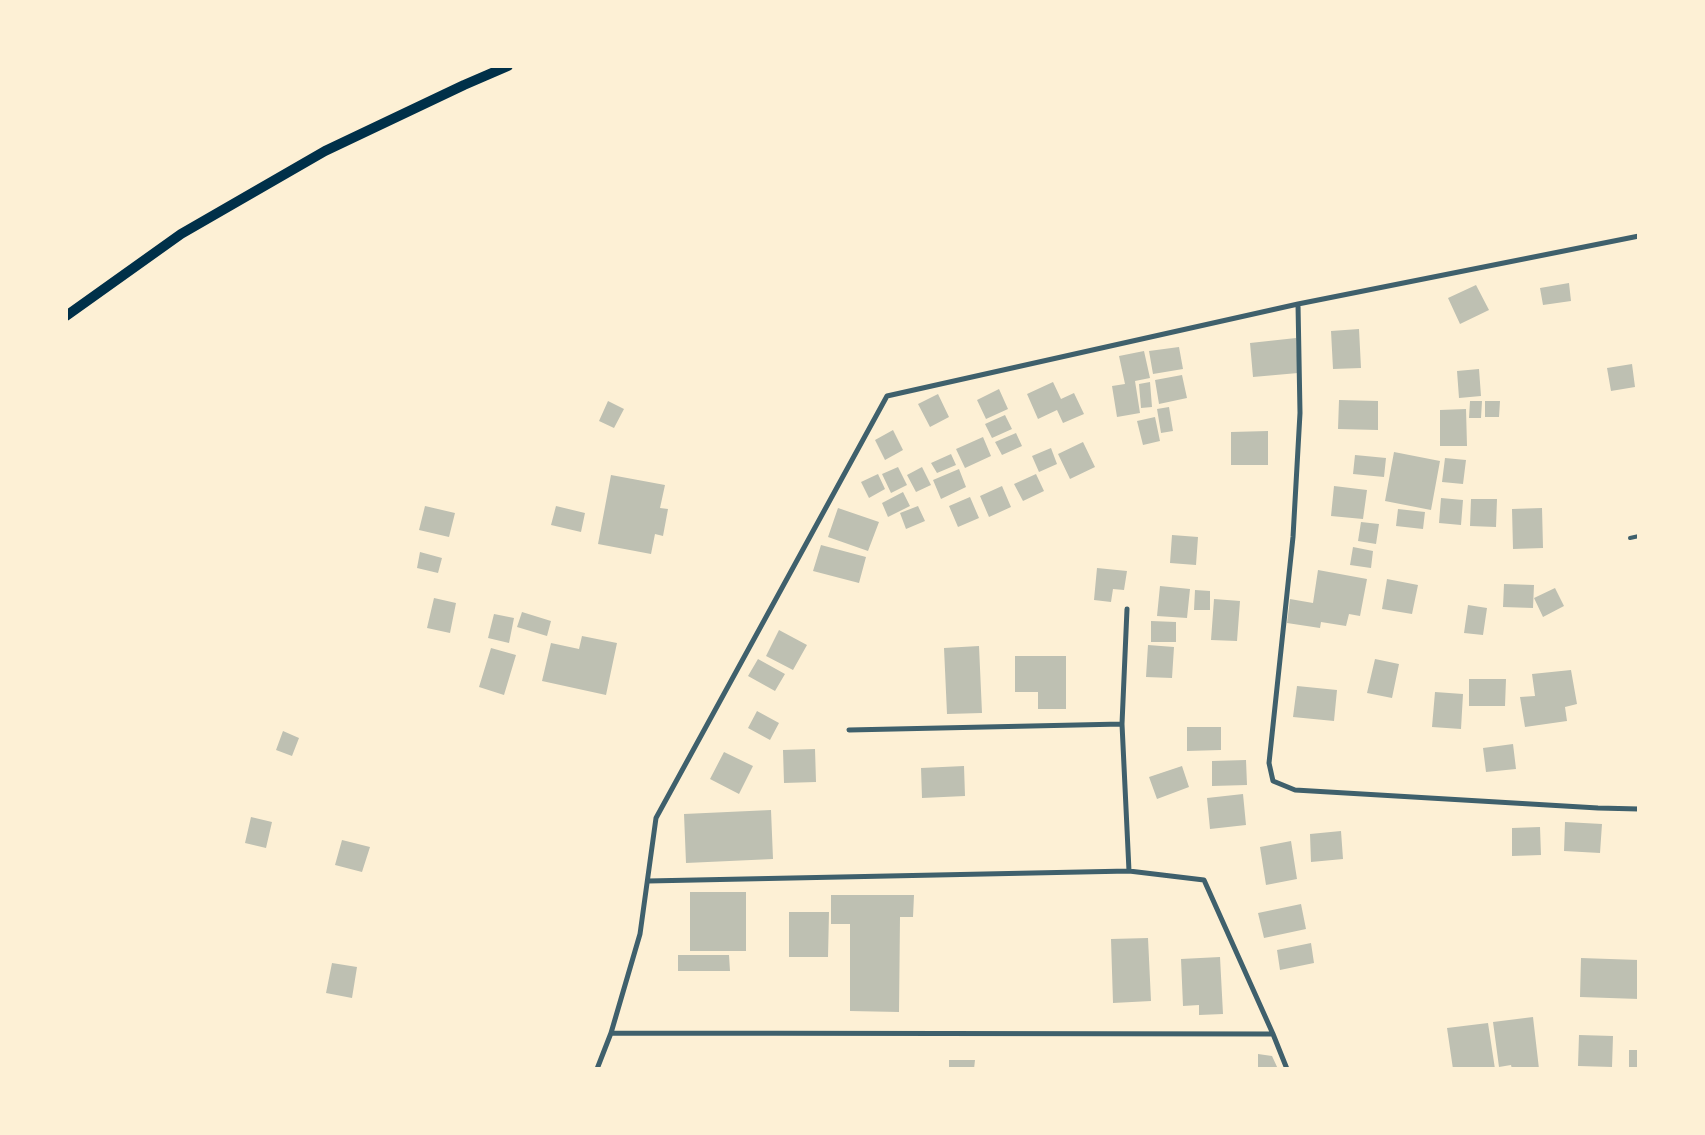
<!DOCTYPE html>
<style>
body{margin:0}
#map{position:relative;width:1705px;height:1135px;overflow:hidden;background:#fdf0d5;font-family:"Asap Condensed",sans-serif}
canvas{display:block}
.frame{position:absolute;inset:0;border:68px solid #fdf0d5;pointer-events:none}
</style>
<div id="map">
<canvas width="1705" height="1135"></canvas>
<div class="frame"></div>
</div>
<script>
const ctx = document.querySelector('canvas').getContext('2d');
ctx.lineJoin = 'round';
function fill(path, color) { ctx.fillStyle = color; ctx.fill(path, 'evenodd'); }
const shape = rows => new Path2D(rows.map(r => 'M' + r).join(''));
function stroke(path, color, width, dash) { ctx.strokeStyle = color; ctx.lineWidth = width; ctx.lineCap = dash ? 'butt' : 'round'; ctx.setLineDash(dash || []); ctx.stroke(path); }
const building = shape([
 [1569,283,1571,301,1543,305,1540,288],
 [1476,285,1489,310,1460,324,1448,298],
 [1359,329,1361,368,1333,369,1331,331],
 [1296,338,1298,373,1253,377,1250,343],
 [1179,347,1183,369,1153,374,1149,351],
 [1144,351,1150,378,1135,381,1140,413,1117,417,1112,386,1125,384,1119,356],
 [1632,364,1635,387,1611,391,1607,368],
 [1479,369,1481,396,1459,398,1457,371],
 [1182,375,1187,398,1159,404,1155,380],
 [1053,382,1061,399,1074,393,1084,414,1063,423,1057,410,1038,419,1027,394],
 [1150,382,1152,407,1141,408,1139,384],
 [999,389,1008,409,986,419,977,400],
 [938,394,949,417,930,427,918,404],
 [1339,400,1378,401,1378,430,1338,429],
 [608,401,624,409,614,428,599,421],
 [1470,401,1482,401,1481,418,1469,418],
 [1485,401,1500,401,1499,417,1485,417],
 [1169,407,1173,431,1161,433,1157,409],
 [1466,409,1467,446,1440,446,1440,410],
 [1005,415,1012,429,992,438,985,424],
 [1155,417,1160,441,1143,445,1137,421],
 [893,430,903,450,885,460,875,440],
 [1268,431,1268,465,1231,465,1231,432],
 [1016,433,1022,446,1002,455,995,442],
 [983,437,991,456,965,468,956,449],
 [1083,442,1095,467,1070,479,1058,454],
 [1051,448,1057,464,1039,472,1032,456],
 [1394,452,1440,461,1431,510,1385,501],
 [951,454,956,465,937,473,931,463],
 [1355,455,1386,458,1384,477,1353,474],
 [1445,458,1466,460,1463,484,1442,482],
 [898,467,907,485,891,493,882,474],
 [922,467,931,485,916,492,907,475],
 [959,469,966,487,941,499,933,480],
 [878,474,885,489,869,498,861,482],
 [1036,474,1044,491,1023,501,1014,484],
 [611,475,665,485,660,508,668,509,663,536,655,534,651,554,598,544],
 [1002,486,1011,507,989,517,980,496],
 [1334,486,1367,490,1363,519,1331,516],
 [903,492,910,506,888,517,882,503],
 [970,497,979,518,958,527,949,506],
 [1441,498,1463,500,1461,525,1439,523],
 [1471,499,1497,499,1496,527,1470,526],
 [425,506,455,513,449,537,419,530],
 [556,506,585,513,581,532,551,525],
 [918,506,925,521,906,529,900,513],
 [838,508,879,522,868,551,828,537],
 [1542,508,1543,548,1513,549,1512,509],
 [1398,509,1425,512,1423,529,1396,526],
 [1361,522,1379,524,1376,544,1358,541],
 [1172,535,1198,537,1196,565,1170,563],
 [821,545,866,557,859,583,813,571],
 [1353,547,1373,551,1371,568,1350,565],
 [420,552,442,558,438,573,417,568],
 [1097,568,1127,571,1124,590,1113,589,1111,602,1094,600],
 [1318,570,1367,579,1360,616,1349,614,1346,626,1321,622,1320,628,1287,623,1290,599,1313,603],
 [1387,579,1418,585,1412,614,1382,609],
 [1504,584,1534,585,1533,608,1503,607],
 [1160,586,1190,589,1187,618,1157,616],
 [1555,588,1564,606,1543,617,1534,598],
 [1195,590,1210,591,1210,610,1194,610],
 [434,598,456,603,450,633,427,628],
 [1214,599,1240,601,1237,641,1211,640],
 [1468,605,1487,608,1483,635,1464,633],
 [522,612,551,621,547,636,517,627],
 [494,614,514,618,509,643,488,638],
 [1151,621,1176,622,1176,642,1151,642],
 [779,630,807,645,793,670,766,656],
 [582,636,617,643,606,695,542,681,551,643,579,649],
 [1148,645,1174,647,1172,678,1146,677],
 [979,646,982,713,947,714,944,648],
 [491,648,516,655,504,695,479,687],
 [1015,656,1066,656,1066,709,1038,709,1038,692,1015,692],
 [758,659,785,674,775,691,748,676],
 [1375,659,1399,664,1392,698,1367,693],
 [1571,670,1577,704,1565,707,1567,721,1525,727,1520,697,1535,696,1532,674],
 [1469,679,1506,679,1505,706,1469,706],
 [1297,686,1337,690,1334,721,1293,717],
 [1435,692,1463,694,1461,729,1432,727],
 [757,711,779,723,770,740,748,728],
 [1187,727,1221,727,1221,750,1187,751],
 [283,731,299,738,292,756,276,750],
 [1513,744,1516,769,1486,772,1483,748],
 [815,749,816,782,784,783,783,750],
 [724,752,753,766,739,794,710,779],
 [1246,760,1247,785,1212,786,1212,761],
 [964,766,965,796,922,798,921,768],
 [1182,766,1189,787,1157,799,1149,777],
 [1243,794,1246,825,1210,829,1207,798],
 [771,810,773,859,686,863,684,814],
 [251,817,272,822,266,848,245,843],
 [1565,822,1602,824,1600,853,1564,851],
 [1540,827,1541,855,1512,856,1512,828],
 [1341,831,1343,859,1311,862,1310,834],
 [342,840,370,847,362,872,335,865],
 [1291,841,1297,879,1266,885,1260,847],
 [690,892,746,892,746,951,690,951],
 [831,895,914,895,913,917,900,917,899,1012,850,1011,850,924,831,924],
 [1301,904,1306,929,1264,938,1258,913],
 [789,912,829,912,828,957,789,957],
 [1148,938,1151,1001,1113,1003,1111,939],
 [1311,943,1314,963,1280,970,1277,950],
 [678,955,729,955,730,971,678,971],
 [1220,957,1223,1014,1199,1015,1199,1005,1183,1006,1181,959],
 [1581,958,1639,960,1639,999,1580,997],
 [332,963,357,967,352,998,326,993],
 [1533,1017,1539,1069,1512,1069,1511,1065,1499,1067,1493,1022],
 [1488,1023,1495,1069,1453,1069,1447,1028],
 [1579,1035,1613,1036,1612,1067,1578,1066],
 [1629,1050,1639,1050,1639,1069,1629,1069],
 [1258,1054,1272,1056,1278,1069,1258,1069],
 [949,1060,975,1060,974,1069,949,1069]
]);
const service = shape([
 [1630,538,1639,536]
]);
const minor = shape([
 [1298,304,1300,413,1293,537,1269,763,1273,781,1295,790,1598,808,1639,809],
 [1127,609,1122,724,1129,871],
 [849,730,1122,724],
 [648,881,1129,871,1204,880,1273,1034,1287,1069],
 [611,1033,1273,1034],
 [597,1069,611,1033,640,934,656,818,887,396,1298,304,1639,236]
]);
const secondary = shape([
 [66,316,181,234,325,151,464,85,508,66]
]);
fill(building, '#bec0b2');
stroke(service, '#3f606c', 4);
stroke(minor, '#3f606c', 5);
stroke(secondary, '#003049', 10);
</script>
